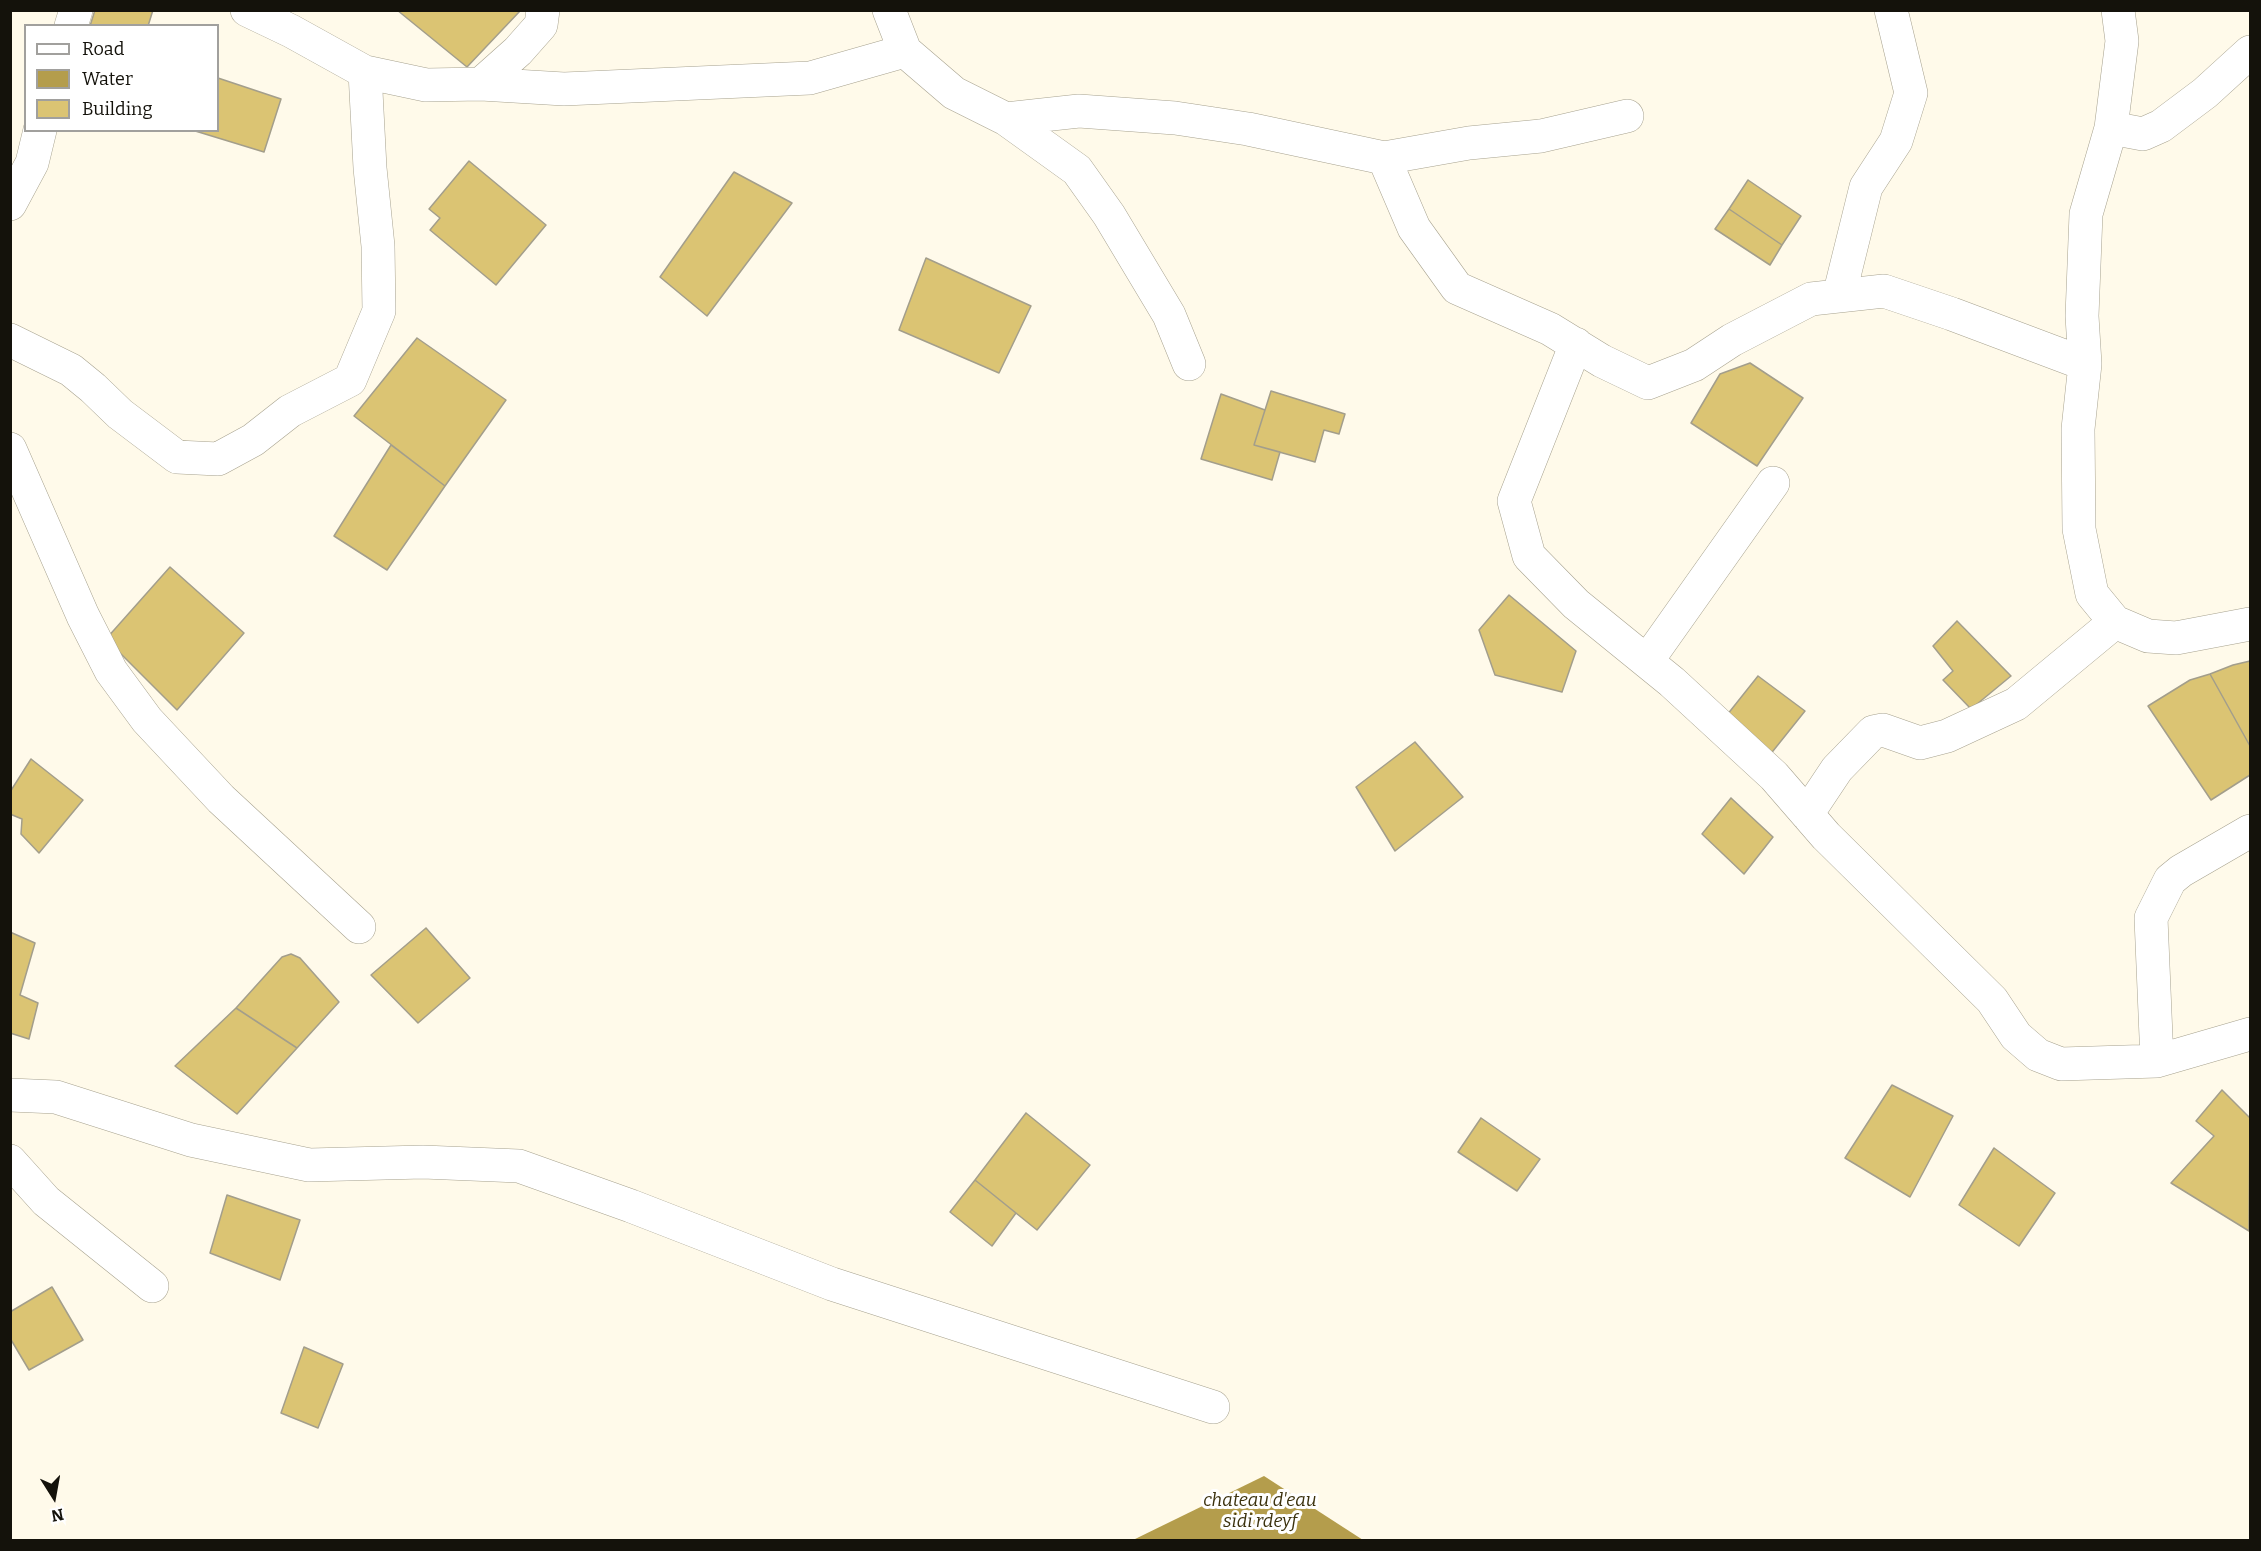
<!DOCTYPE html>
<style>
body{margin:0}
#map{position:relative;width:2261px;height:1551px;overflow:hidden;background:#fffaea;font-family:Bitter,serif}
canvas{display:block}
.frame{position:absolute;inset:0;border:12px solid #14120b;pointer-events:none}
.legend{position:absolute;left:24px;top:24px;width:195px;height:108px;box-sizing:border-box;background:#fff;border:2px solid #a1a09d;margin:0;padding:8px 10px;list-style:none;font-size:18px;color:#14120b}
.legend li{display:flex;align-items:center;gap:12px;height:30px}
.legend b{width:30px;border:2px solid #a1a09d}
.north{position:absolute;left:24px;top:1467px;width:60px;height:60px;-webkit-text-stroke:4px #fff;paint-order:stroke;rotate:169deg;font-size:16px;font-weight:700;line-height:24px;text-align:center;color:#14120b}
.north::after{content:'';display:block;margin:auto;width:21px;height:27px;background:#14120b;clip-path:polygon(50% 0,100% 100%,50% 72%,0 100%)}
</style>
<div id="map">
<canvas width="2261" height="1551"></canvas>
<div class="frame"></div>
<ul class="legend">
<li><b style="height:8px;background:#fff"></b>Road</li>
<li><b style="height:16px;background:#b49d4c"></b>Water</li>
<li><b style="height:16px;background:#dbc473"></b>Building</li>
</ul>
<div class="north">N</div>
</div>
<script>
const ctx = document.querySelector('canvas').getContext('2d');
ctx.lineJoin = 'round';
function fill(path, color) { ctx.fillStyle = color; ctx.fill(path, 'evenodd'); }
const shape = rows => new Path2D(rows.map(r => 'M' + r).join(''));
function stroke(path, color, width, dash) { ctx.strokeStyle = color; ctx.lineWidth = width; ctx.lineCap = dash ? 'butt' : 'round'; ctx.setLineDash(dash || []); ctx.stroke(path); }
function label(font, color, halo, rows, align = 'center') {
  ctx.font = font + ' Bitter,serif'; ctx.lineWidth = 6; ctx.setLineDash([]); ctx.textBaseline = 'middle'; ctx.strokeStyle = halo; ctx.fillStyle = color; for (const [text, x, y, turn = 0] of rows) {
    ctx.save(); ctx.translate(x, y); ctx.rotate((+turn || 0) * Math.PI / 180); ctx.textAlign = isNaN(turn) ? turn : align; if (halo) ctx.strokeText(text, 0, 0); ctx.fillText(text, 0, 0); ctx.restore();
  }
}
const water = shape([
 [1264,1476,1363,1540,1133,1540]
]);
const building = shape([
 [95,10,153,10,148,26,90,26,95,10],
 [397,10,520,10,520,11,467,67,397,10],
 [218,78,281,99,264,152,192,130,218,130,218,78],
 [469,161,546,225,496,285,430,230,440,218,429,209,469,161],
 [734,172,792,203,707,316,660,277,734,172],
 [1748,180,1801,216,1782,245,1729,209,1748,180],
 [1729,209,1782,245,1770,265,1715,229,1729,209],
 [926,258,1031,306,999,373,899,330,926,258],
 [417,338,506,400,445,486,354,416,417,338],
 [1750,363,1803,398,1757,466,1691,423,1720,374,1750,363],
 [1271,391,1345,414,1339,434,1324,430,1315,462,1254,445,1271,391],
 [1221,394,1265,410,1254,445,1280,452,1272,480,1201,459,1221,394],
 [391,445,445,486,387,570,334,536,391,445],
 [170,567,244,633,177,710,106,639,170,567],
 [1509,595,1576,651,1562,692,1495,675,1479,630,1509,595],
 [1957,621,2011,676,1971,709,1943,680,1953,671,1933,646,1957,621],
 [2250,661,2250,746,2210,674,2233,665,2250,661],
 [2210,674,2250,746,2250,775,2211,800,2148,706,2190,680,2210,674],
 [1758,676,1805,711,1769,756,1723,720,1758,676],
 [1415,742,1463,797,1395,851,1356,787,1415,742],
 [31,759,83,800,39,853,21,834,22,819,10,814,10,792,31,759],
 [1731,798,1773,837,1744,874,1702,834,1731,798],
 [426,928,470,978,418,1023,371,975,426,928],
 [10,932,35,943,20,995,38,1003,29,1039,10,1033,10,932],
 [291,954,300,958,339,1002,297,1048,236,1008,282,957,291,954],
 [236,1008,297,1048,237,1114,175,1066,236,1008],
 [1892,1085,1953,1116,1910,1197,1845,1158,1892,1085],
 [2222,1090,2250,1118,2249,1231,2171,1183,2214,1136,2196,1121,2222,1090],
 [1026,1113,1090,1165,1037,1230,975,1180,1026,1113],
 [1481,1118,1540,1159,1517,1191,1458,1152,1481,1118],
 [1994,1148,2055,1193,2019,1246,1959,1205,1994,1148],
 [975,1180,1016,1213,992,1246,950,1212,975,1180],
 [227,1195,300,1220,280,1280,210,1253,227,1195],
 [52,1287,83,1340,29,1370,10,1338,10,1312,52,1287],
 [304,1347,343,1364,318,1428,281,1413,304,1347]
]);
const minor = shape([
 [247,10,291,31,365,72,426,85,481,84,564,89,810,78,905,51],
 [889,10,905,51,954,93,1006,119,1077,170,1109,215,1169,315,1189,364],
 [2118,10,2122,41,2111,128,2086,214,2082,316,2085,364,2078,429,2079,529,2092,594,2115,622,2148,636,2176,638,2250,624],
 [71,26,76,10],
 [481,84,518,51,541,25,543,10],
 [1006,119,1079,111,1175,118,1248,129,1384,158,1469,143,1541,136,1627,116],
 [2111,128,2143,134,2161,126,2205,93,2250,52],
 [1384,158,1414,228,1457,288,1550,329,1602,361,1648,383,1694,365,1732,340,1811,299,1884,291,1952,314,2085,364],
 [10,204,32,163,40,130],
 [1839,296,1866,187,1896,141,1911,93,1891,10],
 [10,340,71,370,93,388,120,414,177,457,218,459,253,440,290,411,350,380,379,311,378,246,370,168,365,72],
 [1576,344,1514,501,1529,556,1576,604,1672,682,1774,776,1826,836,1992,1000,2016,1036,2038,1055,2061,1064,2157,1061,2250,1034],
 [10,449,83,616,111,671,147,720,221,799,359,927],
 [1647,661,1773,483],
 [1807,814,1837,769,1873,732,1883,730,1920,743,1947,736,2016,704,2115,622],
 [2157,1061,2151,918,2170,880,2181,871,2250,831],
 [10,1095,56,1097,191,1140,309,1165,423,1162,519,1166,631,1206,832,1284,1213,1407],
 [10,1161,46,1201,152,1286]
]);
const waterNames = [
 ["chateau d'eau",1260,1501],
 ["sidi rdeyf",1260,1522]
];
fill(water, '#b49d4c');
fill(building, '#dbc473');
stroke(building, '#a39e8b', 1.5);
stroke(minor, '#a7a28f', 34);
stroke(minor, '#fff', 33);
label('italic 18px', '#3b310d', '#fff', waterNames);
</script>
